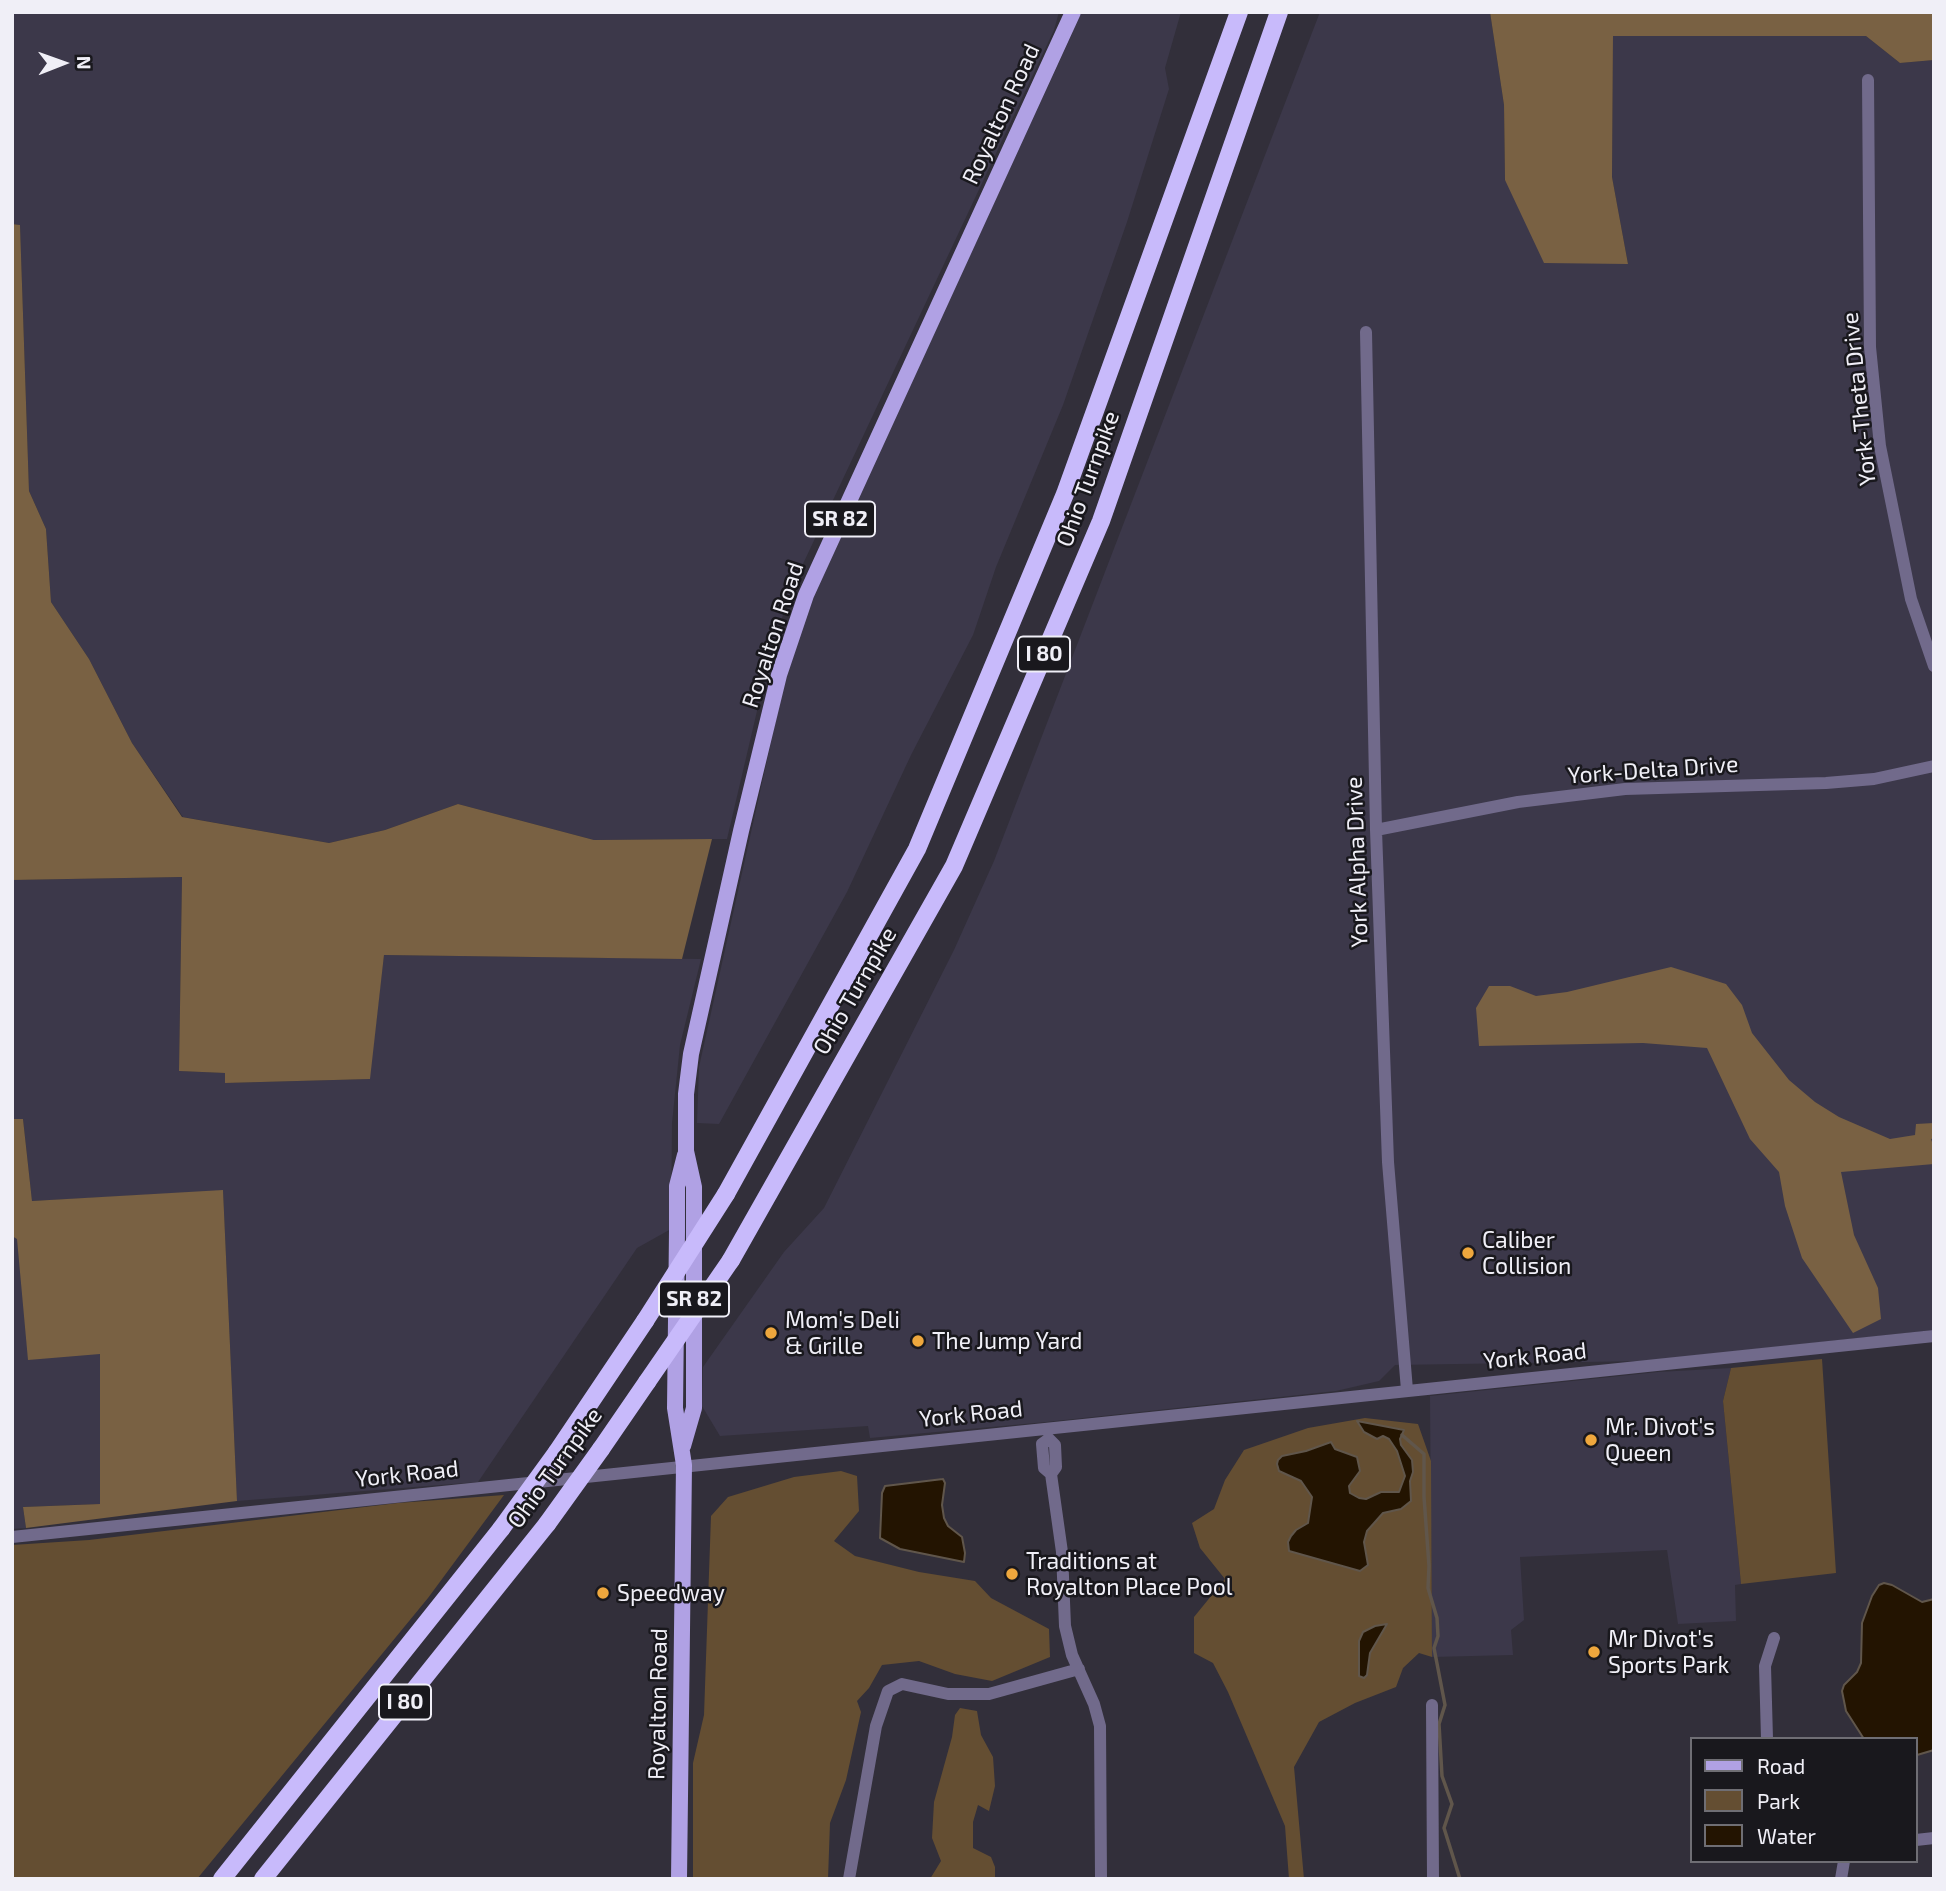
<!DOCTYPE html>
<style>
body{margin:0}
#map{position:relative;width:1946px;height:1891px;overflow:hidden;background:#322f3a;font-family:"Exo 2",sans-serif}
canvas{display:block}
.frame{position:absolute;inset:0;border:14px solid #f0eff7;pointer-events:none}
.legend{position:absolute;left:1690px;top:1737px;width:228px;height:126px;box-sizing:border-box;background:#19181d;border:2px solid #6f6e74;margin:0;padding:9px 12px;list-style:none;font-size:21px;color:#f0eff7}
.legend li{display:flex;align-items:center;gap:14px;height:35px}
.legend b{width:35px;border:2px solid #6f6e74}
.north{position:absolute;left:28px;top:28px;width:70px;height:70px;-webkit-text-stroke:5px #19181d;paint-order:stroke;rotate:89deg;font-size:19px;font-weight:700;line-height:28px;text-align:center;color:#f0eff7}
.north::after{content:'';display:block;margin:auto;width:24px;height:32px;background:#f0eff7;clip-path:polygon(50% 0,100% 100%,50% 72%,0 100%)}
</style>
<div id="map">
<canvas width="1946" height="1891"></canvas>
<div class="frame"></div>
<ul class="legend">
<li><b style="height:9px;background:#b0a1e4"></b>Road</li>
<li><b style="height:19px;background:#644e32"></b>Park</li>
<li><b style="height:19px;background:#231401"></b>Water</li>
</ul>
<div class="north">N</div>
</div>
<script>
const ctx = document.querySelector('canvas').getContext('2d');
ctx.lineJoin = 'round';
function fill(path, color) { ctx.fillStyle = color; ctx.fill(path, 'evenodd'); }
const shape = rows => new Path2D(rows.map(r => 'M' + r).join(''));
function stroke(path, color, width, dash) { ctx.strokeStyle = color; ctx.lineWidth = width; ctx.lineCap = dash ? 'butt' : 'round'; ctx.setLineDash(dash || []); ctx.stroke(path); }
function label(font, color, halo, rows, align = 'center') {
  ctx.font = font + ' "Exo 2",sans-serif'; ctx.lineWidth = 5; ctx.setLineDash([]); ctx.textBaseline = 'middle'; ctx.strokeStyle = halo; ctx.fillStyle = color; for (const [text, x, y, turn = 0] of rows) {
    ctx.save(); ctx.translate(x, y); ctx.rotate((+turn || 0) * Math.PI / 180); ctx.textAlign = isNaN(turn) ? turn : align; if (halo) ctx.strokeText(text, 0, 0); ctx.fillText(text, 0, 0); ctx.restore();
  }
}
const built = shape([
 [12,12,1059,12,1054,30,794,583,772,647,727,839,594,840,458,804,385,830,329,843,183,817,132,743,89,659,51,602,46,529,29,491,20,225,12,224],
 [1079,12,1181,12,1165,68,1169,89,1127,222,1063,405,996,567,973,635,911,755,847,892,719,1124,697,1123,699,1067,785,679,802,619,1072,34],
 [1320,12,1490,12,1504,105,1505,180,1628,264,1612,177,1613,36,1866,36,1900,63,1934,60,1934,1330,1645,1361,1395,1365,1379,1381,1336,1391,1046,1422,870,1438,868,1426,720,1436,702,1406,703,1367,784,1252,824,1208,954,950,994,861],
 [182,877,179,1071,226,1073,225,1083,369,1079,384,955,701,959,680,1045,672,1123,671,1229,637,1248,478,1482,237,1501,223,1191,32,1201,23,1119,12,1119,12,880],
 [12,1236,17,1238,100,1353,100,1504,23,1507,26,1528,12,1529],
 [1731,1368,1723,1401,1741,1584,1735,1585,1736,1621,1678,1624,1667,1550,1520,1557,1524,1620,1511,1630,1513,1655,1432,1657,1430,1396,1658,1372]
]);
const green = shape([
 [1822,1359,1836,1573,1741,1584,1723,1401,1731,1368],
 [1365,1418,1418,1424,1431,1461,1432,1657,1419,1653,1403,1668,1396,1687,1355,1703,1319,1722,1294,1767,1304,1879,1289,1879,1285,1826,1228,1692,1213,1663,1194,1653,1194,1617,1225,1579,1200,1548,1192,1523,1214,1509,1225,1480,1244,1450,1308,1428],
 [841,1471,857,1476,859,1511,834,1541,855,1556,919,1572,975,1581,991,1598,1049,1629,1050,1657,992,1681,955,1674,919,1661,882,1665,869,1688,857,1701,861,1712,846,1780,830,1823,828,1879,693,1879,693,1763,704,1715,711,1516,728,1497,794,1477],
 [504,1495,428,1598,197,1879,12,1879,12,1545,89,1540,398,1503],
 [960,1708,977,1711,981,1735,993,1757,995,1786,989,1811,978,1805,973,1822,973,1848,991,1857,995,1867,995,1879,930,1879,941,1861,932,1838,934,1802,952,1737,955,1715]
]);
const forest = shape([
 [1490,12,1934,12,1934,60,1900,63,1866,36,1613,36,1612,177,1628,264,1544,263,1505,180,1504,105],
 [12,224,20,225,29,491,46,529,51,602,89,659,132,743,182,817,329,843,385,830,458,804,594,840,712,839,682,959,384,955,370,1079,225,1083,225,1073,179,1071,182,877,12,880],
 [1671,967,1726,984,1742,1005,1752,1033,1789,1080,1815,1102,1839,1117,1890,1139,1915,1135,1916,1124,1934,1123,1934,1138,1931,1139,1934,1148,1934,1164,1841,1172,1854,1235,1878,1288,1881,1319,1853,1333,1802,1258,1785,1206,1779,1172,1750,1139,1707,1048,1643,1043,1479,1046,1476,1008,1489,986,1510,986,1536,996,1567,992],
 [12,1119,23,1119,32,1201,223,1190,237,1501,26,1528,23,1507,100,1504,100,1354,28,1360,17,1239,12,1236]
]);
const water = shape([
 [1357,1421,1404,1430,1400,1439,1401,1445,1412,1460,1413,1472,1410,1481,1411,1501,1401,1509,1383,1513,1367,1531,1364,1542,1368,1565,1360,1571,1289,1551,1288,1542,1291,1536,1296,1530,1308,1523,1312,1497,1301,1481,1279,1471,1277,1464,1278,1460,1282,1456,1306,1451,1331,1442,1335,1449,1357,1457,1360,1471,1349,1486,1350,1493,1359,1498,1366,1499,1381,1492,1399,1492,1405,1476,1397,1451,1389,1439,1383,1436,1377,1439,1364,1432,1357,1421],
 [943,1479,945,1483,942,1505,944,1518,948,1526,962,1537,965,1553,964,1562,900,1549,880,1538,882,1493,885,1486,943,1479],
 [1884,1583,1892,1585,1922,1602,1934,1599,1934,1750,1917,1755,1916,1739,1864,1739,1846,1711,1842,1691,1844,1685,1857,1672,1861,1663,1862,1623,1872,1596,1879,1585,1884,1583],
 [1387,1624,1370,1653,1367,1675,1364,1678,1359,1676,1359,1641,1363,1632,1375,1626,1387,1624]
]);
const stream = shape([
 [1402,1435,1424,1454,1424,1497,1429,1566,1428,1588,1437,1618,1438,1636,1434,1648,1445,1705,1439,1724,1442,1776,1452,1804,1444,1828,1460,1879]
]);
const minor = shape([
 [1868,80,1870,347,1880,446,1911,599,1934,666],
 [1366,332,1376,830,1388,1162,1407,1390],
 [1376,830,1518,802,1625,789,1826,783,1874,779,1934,766],
 [1051,1474,1044,1468,1042,1444,1049,1439,1055,1445,1056,1467,1051,1474,1062,1552,1065,1626,1072,1655,1094,1704,1100,1726,1101,1879],
 [12,1537,1934,1336],
 [1432,1705,1433,1879],
 [1767,1739,1765,1666,1774,1638],
 [1916,1840,1934,1838],
 [849,1879,876,1726,888,1691,902,1684,948,1694,989,1694,1079,1669],
 [1841,1879,1844,1861]
]);
const major = shape([
 [683,1446,694,1408,694,1187,686,1151,686,1094,691,1054,741,831,779,675,806,595,1073,12],
 [679,1879,684,1465,675,1408,677,1231,677,1186,685,1155]
]);
const highway = shape([
 [726,1194,917,849,1065,494,1239,12],
 [731,1260,954,866,1101,521,1279,12],
 [601,1449,647,1382],
 [557,1452,645,1321],
 [222,1879,501,1529],
 [263,1879,547,1524]
]);
const highwayBridge = shape([
 [645,1321,726,1194],
 [647,1382,731,1260],
 [547,1524,601,1449],
 [501,1529,557,1452]
]);
const markers = [
 [1468,1253,7,"#eea73d"],
 [771,1333,7,"#eea73d"],
 [918,1341,7,"#eea73d"],
 [1591,1440,7,"#eea73d"],
 [1012,1574,7,"#eea73d"],
 [603,1593,7,"#eea73d"],
 [1594,1652,7,"#eea73d"]
];
const shields = [
 [840,519,70],
 [1044,654,52],
 [694,1299,70],
 [405,1702,52]
];
const shieldNames = [
 ["SR 82",840,519],
 ["I 80",1044,654],
 ["SR 82",694,1299],
 ["I 80",405,1702]
];
const streetNames = [
 ["Royalton Road",1001,114,-65],
 ["York-Theta Drive",1859,399,-96],
 ["Ohio Turnpike",1088,479,-70],
 ["Royalton Road",773,635,-72],
 ["York-Delta Drive",1653,770,-4],
 ["York Alpha Drive",1357,862,-92],
 ["Ohio Turnpike",855,991,-60],
 ["York Road",1535,1356,-6],
 ["York Road",971,1414,-6],
 ["Ohio Turnpike",555,1468,-54],
 ["York Road",407,1474,-6],
 ["Royalton Road",658,1704,-89]
];
const poiNames = [
 ["Caliber",1482,1240],
 ["Collision",1482,1266],
 ["Mom's Deli",785,1320],
 ["& Grille",785,1346],
 ["The Jump Yard",932,1341],
 ["Mr. Divot's",1605,1427],
 ["Queen",1605,1453],
 ["Traditions at",1026,1561],
 ["Royalton Place Pool",1026,1587],
 ["Speedway",617,1593],
 ["Mr Divot's",1608,1639],
 ["Sports Park",1608,1665]
];
fill(built, '#3c384a');
fill(green, '#644e32');
fill(forest, '#796143');
fill(water, '#231401');
stroke(water, '#60564b', 2);
stroke(stream, '#60564b', 3.5);
stroke(minor, '#716a8b', 12);
stroke(major, '#b0a1e4', 16);
stroke(highway, '#c8bafb', 18);
stroke(highwayBridge, '#c8bafb', 18);
for (const [x, y, r, color] of markers) { const dot = new Path2D(); dot.arc(x, y, r, 0, 2 * Math.PI); ctx.fillStyle = color; ctx.fill(dot); stroke(dot, '#19181d', 2.5); }
for (const [x, y, w] of shields) { const box = new Path2D(); box.roundRect(x - w / 2, y - 17.5, w, 35, 5); ctx.fillStyle = '#19181d'; ctx.fill(box); stroke(box, '#f0eff7', 2); }
label('bold 21px', '#f0eff7', null, shieldNames);
label('23px', '#f0eff7', '#19181d', streetNames);
label('23px', '#f0eff7', '#19181d', poiNames, 'left');
</script>
